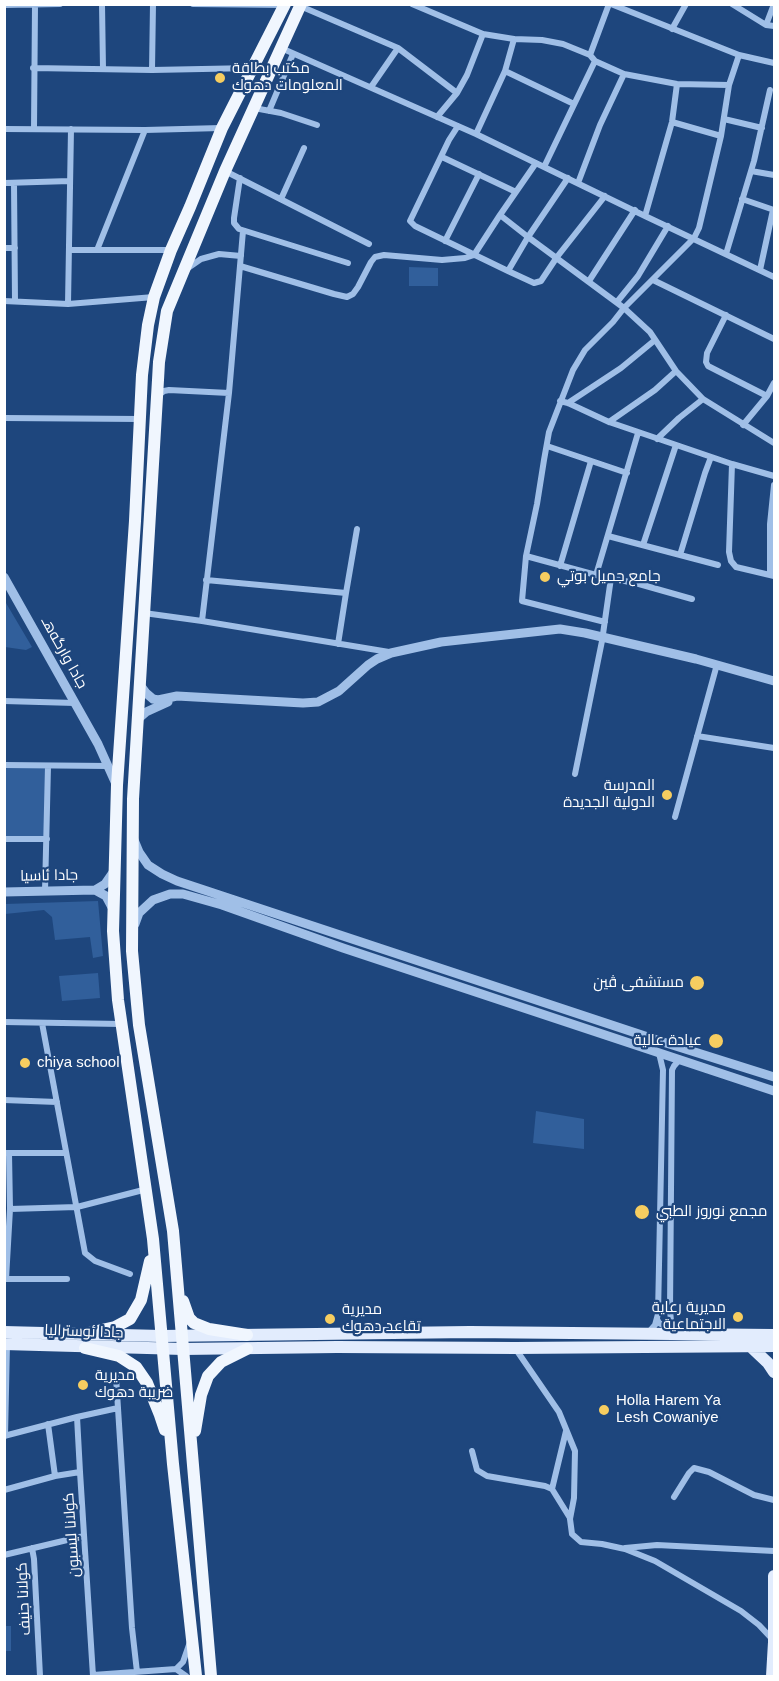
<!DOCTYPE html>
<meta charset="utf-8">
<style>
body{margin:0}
#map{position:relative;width:779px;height:1681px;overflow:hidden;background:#1e467d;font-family:Helvetica,sans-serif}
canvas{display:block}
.frame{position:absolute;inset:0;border:6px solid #fff;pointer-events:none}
</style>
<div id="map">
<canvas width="779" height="1681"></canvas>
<div class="frame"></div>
</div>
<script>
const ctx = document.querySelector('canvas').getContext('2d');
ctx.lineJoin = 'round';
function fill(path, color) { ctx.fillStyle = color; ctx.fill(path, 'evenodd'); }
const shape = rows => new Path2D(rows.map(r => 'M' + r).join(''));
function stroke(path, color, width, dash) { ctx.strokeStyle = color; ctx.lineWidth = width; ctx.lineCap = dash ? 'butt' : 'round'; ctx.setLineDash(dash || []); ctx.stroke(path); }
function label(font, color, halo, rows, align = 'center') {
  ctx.font = font + ' Helvetica,Cairo,sans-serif'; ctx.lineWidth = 4.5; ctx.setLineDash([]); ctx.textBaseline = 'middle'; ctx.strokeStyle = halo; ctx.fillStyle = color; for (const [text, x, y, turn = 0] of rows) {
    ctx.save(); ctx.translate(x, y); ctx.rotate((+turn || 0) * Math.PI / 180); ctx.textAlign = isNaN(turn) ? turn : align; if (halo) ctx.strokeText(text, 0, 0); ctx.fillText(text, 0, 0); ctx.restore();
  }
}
const green = shape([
 [409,267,438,268,438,286,409,286],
 [6,603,32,647,26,650,5,647,4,604],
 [5,765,48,766,47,839,5,839],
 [98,901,103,956,93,958,90,937,55,940,52,917,44,910,5,914,5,904],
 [98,973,100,998,62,1001,59,976],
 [536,1111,584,1119,584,1149,533,1143],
 [5,1626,11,1626,11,1651,5,1651]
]);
const minor = shape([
 [102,4,103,69],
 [193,4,284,5],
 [412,4,483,34,514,39,542,40,563,44,590,55,595,61,624,74,677,84,729,85],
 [611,4,739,55,774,63],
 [732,4,766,25,774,26],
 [4,5,60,4],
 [300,6,398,48,457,93],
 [766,25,774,4],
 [672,29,686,4],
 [281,48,476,134,645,216,774,277],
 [590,55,609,4],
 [33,68,152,70,252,68],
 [152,70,153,4],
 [505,71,574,104],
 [371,87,398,48],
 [254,108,281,113,317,125],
 [269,111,293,54],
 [437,117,457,93,467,75,483,34],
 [724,119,762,128],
 [672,122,721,136],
 [458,126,449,140,410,221,415,226,508,271,534,283,541,281,557,257,605,196],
 [4,129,145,130,221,128],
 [34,129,35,5],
 [476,134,505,71,514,39],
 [442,157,516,192],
 [544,167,595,61],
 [225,171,369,244],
 [751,171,774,175],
 [240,178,234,218,234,223,239,229,348,263],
 [4,183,70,181],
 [14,183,15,301],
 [578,183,600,125,624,74],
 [281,199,304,148],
 [742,199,774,210],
 [500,215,528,237,624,308,650,332,676,371,703,399,774,443],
 [645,216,672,122,677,84],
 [445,241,479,174],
 [4,248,15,248],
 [69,250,170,250],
 [97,250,145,130],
 [726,254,754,161,770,90],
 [240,266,334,294,347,297,353,294,358,287,371,262,375,257,384,255,442,260,465,258,474,255,500,215,536,163],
 [188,268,201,259,219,254,241,256],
 [760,270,773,210],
 [508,271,528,237,568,178],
 [653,280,774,339],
 [589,281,635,210],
 [4,301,68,304,154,297],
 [617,302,638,276,668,226],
 [68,304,71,129],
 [726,315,707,353,706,362,708,366,767,396],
 [157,396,164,391,169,390,229,393],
 [560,401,568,403,609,422,732,464,774,476],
 [568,403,621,368,655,340],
 [4,418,140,419],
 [609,422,655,390,676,371],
 [743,425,767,396,774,383],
 [657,439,679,418,703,399],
 [547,446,627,473],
 [732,464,729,552,731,561,736,567,774,576],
 [608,536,718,565],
 [643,545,676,445],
 [680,555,705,473,711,457],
 [526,556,596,575,639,584,692,599],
 [560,566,591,461],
 [596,575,638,433],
 [770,575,770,524,774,485],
 [206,580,346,593,338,644],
 [346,593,357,529],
 [144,613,202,621,389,652],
 [202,621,229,393,243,231],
 [605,622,522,601,526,556,537,504,544,460,549,432,573,370,585,350,613,322,624,308,694,238,699,228,721,136,729,85,739,55],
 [4,701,75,703],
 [697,736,774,748],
 [4,765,108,766],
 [575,774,602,641,611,578],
 [675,817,716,668],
 [4,839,47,839],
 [45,891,48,766],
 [4,1022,121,1024],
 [42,1023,85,1253,95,1261,130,1274],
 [4,1100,57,1102],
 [4,1153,66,1153],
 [10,1209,77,1207,147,1189],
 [4,1279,67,1279],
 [6,1279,10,1209,9,1153],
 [657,1319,659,1323,663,1325,668,1324,671,1321],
 [648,1333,655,1325,658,1314,663,1070,659,1053],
 [679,1334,671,1321,670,1310,672,1070,674,1066,680,1059],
 [515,1348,559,1412,575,1451,574,1498,570,1519,572,1534,581,1542,602,1544,625,1549,655,1561,741,1611,759,1625,774,1641],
 [116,1377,132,1628,137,1672],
 [77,1417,80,1472],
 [48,1424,55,1476],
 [4,1436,77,1417,118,1408],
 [5,1436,7,1344],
 [472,1451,477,1470,487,1476,545,1486,552,1489,570,1518],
 [552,1489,566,1431],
 [4,1490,55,1476,80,1472,93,1676],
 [674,1497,689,1473,694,1468,709,1472,754,1495,774,1500],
 [32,1548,34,1559,40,1676],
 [625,1548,657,1545,774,1551],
 [4,1555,84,1536],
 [176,1669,186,1676],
 [93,1675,176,1669,183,1662,190,1642]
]);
const tertiary = shape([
 [4,577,98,744,116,784],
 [140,685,146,693,153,699,158,700,177,696,303,703,318,702,339,691,368,665,377,659,391,653,441,642,560,629,585,633,696,659,774,681],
 [139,718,146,712,168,702],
 [134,840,139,852,148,865,162,874,177,881,663,1042,774,1077],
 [95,890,106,896,113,909],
 [4,892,95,890,105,884,114,871],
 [135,924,139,913,153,900,170,894,183,894,222,905,343,948,774,1091]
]);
const primary = shape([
 [4,1332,161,1336,470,1332,774,1335],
 [4,1344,183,1349,337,1347,515,1348,774,1346],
 [750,1346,768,1363,774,1372],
 [772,1676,774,1642,774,1576]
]);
const trunk = shape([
 [183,1301,189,1318,194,1323,209,1329,247,1335],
 [84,1334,115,1327,130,1319,141,1300,150,1261],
 [85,1348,119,1356,136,1367,147,1383,160,1415,165,1430],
 [195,1431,201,1395,208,1376,221,1362,247,1349],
 [196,1676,173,1464,153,1239,118,1000,113,931,117,785,135,521,142,375,148,325,154,297,171,250,190,207,222,128,285,4],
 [211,1676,173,1231,139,1025,132,951,133,799,158,380,159,362,167,311,225,171,301,4]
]);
const markers = [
 [220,78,6,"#f6cd60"],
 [545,577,6,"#f6cd60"],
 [667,795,6,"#f6cd60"],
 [697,983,8,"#f6cd60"],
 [716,1041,8,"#f6cd60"],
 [25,1063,6,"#f6cd60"],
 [642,1212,8,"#f6cd60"],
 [738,1317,6,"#f6cd60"],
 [330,1319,6,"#f6cd60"],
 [83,1385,6,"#f6cd60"],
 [604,1410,6,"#f6cd60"]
];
const poiNames = [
 ["مكتب بطاقة",232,69],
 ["المعلومات دهوك",232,86],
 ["جامع جميل بوتي",557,577],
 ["المدرسة",655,786,"right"],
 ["الدولية الجديدة",655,803,"right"],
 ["مستشفى ڤين",684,983,"right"],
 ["عيادة عالية",702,1041,"right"],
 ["chiya school",37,1063],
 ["مجمع نوروز الطبي",656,1212],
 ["مديرية رعاية",726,1308,"right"],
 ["الاجتماعية",726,1325,"right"],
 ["مديرية",342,1310],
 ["تقاعد دهوك",342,1327],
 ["مديرية",95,1376],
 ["ضريبة دهوك",95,1393],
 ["Holla Harem Ya",616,1401],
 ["Lesh Cowaniye",616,1418]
];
const streetNames = [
 ["جادا وارگه‌هـ",64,653,61],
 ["جادا ئاسيا",49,876,-1],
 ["جادا ئوسترالیا",84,1332,2],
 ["كولانا ليسبون",72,1535,-94],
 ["كولانا جنيف",24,1599,-93]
];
fill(green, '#315f9b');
stroke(minor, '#a0bfe7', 6);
stroke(tertiary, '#a0bfe7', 9);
stroke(primary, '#e2ecfd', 12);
stroke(trunk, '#f0f6fe', 12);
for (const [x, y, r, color] of markers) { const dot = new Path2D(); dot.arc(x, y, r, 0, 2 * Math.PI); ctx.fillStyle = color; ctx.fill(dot); stroke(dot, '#1e467d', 2); }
label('15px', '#fff', '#1e467d', poiNames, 'left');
label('15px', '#fff', '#1e467d', streetNames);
</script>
